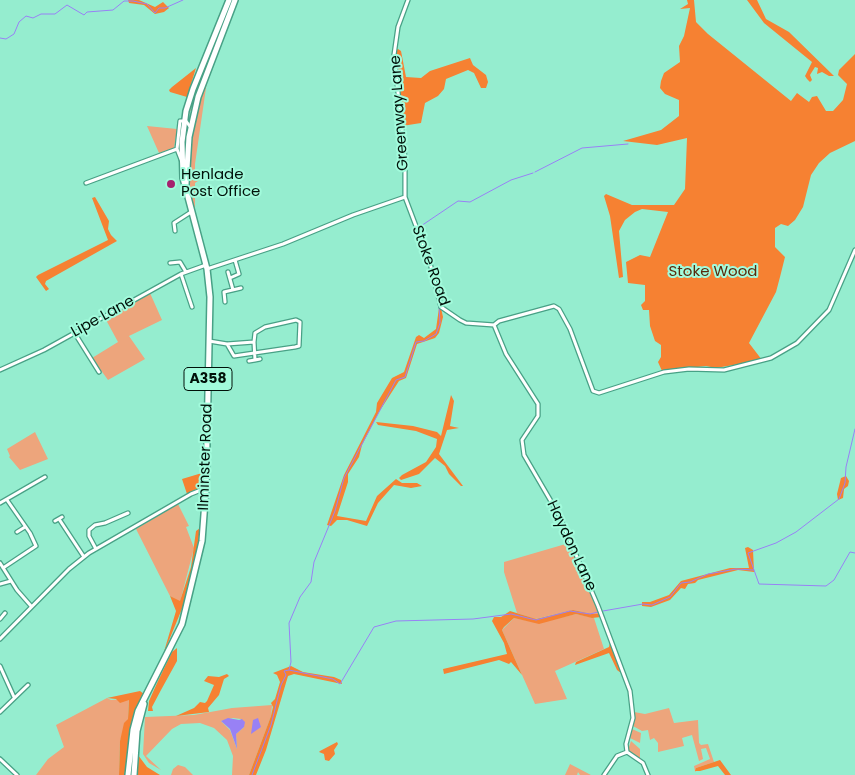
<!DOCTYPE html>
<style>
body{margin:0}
canvas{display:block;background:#95edcf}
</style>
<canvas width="855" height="775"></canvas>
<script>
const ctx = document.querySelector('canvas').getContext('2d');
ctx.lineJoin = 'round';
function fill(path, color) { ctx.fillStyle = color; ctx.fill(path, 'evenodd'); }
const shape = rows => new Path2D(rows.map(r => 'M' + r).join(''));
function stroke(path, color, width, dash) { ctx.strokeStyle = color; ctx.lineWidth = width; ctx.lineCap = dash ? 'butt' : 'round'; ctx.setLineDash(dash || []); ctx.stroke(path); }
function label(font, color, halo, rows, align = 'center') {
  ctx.font = font + ' Poppins,sans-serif'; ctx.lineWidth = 4; ctx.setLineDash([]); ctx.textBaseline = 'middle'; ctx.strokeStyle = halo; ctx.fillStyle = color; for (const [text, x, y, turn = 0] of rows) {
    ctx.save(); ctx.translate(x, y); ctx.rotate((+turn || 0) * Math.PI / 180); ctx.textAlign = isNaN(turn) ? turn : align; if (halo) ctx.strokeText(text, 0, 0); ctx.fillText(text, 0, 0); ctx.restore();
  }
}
const green = shape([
 [231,0,233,0,202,75,188,118,187,113,190,101],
 [237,4,211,63,207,81,195,164,195,178,201,179,195,183,195,218,189,180,192,129,211,62],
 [147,126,177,129,174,148,159,153],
 [150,293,162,320,129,336,145,359,108,380,92,358,118,342,105,318],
 [35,432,48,459,20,470,9,457,10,456,7,449],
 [178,504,189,526,186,527,194,548,180,602,170,596,136,529],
 [569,543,600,614,592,614,573,610,535,619,517,613,504,572,504,562],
 [576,614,594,618,604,649,555,671,567,699,535,704,502,630,514,618,539,623],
 [107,698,111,700,129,699,128,719,120,741,119,775,36,775,48,759,64,747,56,725],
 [272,705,271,716,249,775,232,775,233,756,227,740,214,728,200,723,181,724,172,729,146,756,161,770,149,763,143,754,145,717,194,715,232,708],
 [233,718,241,719,244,727,236,734,237,749,230,730,221,721],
 [669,708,674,723,698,720,699,743,701,745,708,744,714,762,696,768,696,772,695,771,694,766,710,759,706,748,701,749,703,759,699,761,692,735,682,738,684,746,658,752,658,743,654,738,650,740,648,730,642,731,633,726,634,712,645,714],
 [632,729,641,733,640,743,630,738],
 [631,741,640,749,640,760,628,750],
 [570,764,591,775,580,775,578,772,577,775,565,775],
 [178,765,185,767,193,775,171,775,173,769]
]);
const forest = shape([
 [128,0,139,0,155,7,163,2,169,8,164,12,155,14,144,5,129,3],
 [687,0,694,0,696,22,708,34,791,101,797,93,809,102,812,97,817,96,826,111,833,111,843,100,847,84,838,75,839,70,855,54,855,141,830,153,819,163,811,175,803,207,795,220,788,226,781,224,775,228,775,247,785,257,780,277,776,292,749,343,762,360,716,368,706,366,662,371,658,362,661,357,661,345,655,341,650,326,649,310,643,310,641,305,645,301,645,285,628,283,626,262,640,255,650,257,668,212,642,209,635,212,625,220,619,231,623,277,619,278,610,216,604,196,606,194,632,205,674,205,685,189,687,138,657,145,623,141,661,130,679,116,679,100,665,94,660,88,661,81,664,73,680,62,679,46,684,36,690,8,680,9,688,4],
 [747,0,757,0,766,19,789,32,834,76,829,76,822,72,817,74,818,68,815,67,810,75,812,80,810,82,807,79,805,76,812,62,764,23],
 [398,49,401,51,406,77,421,78,430,71,470,58,473,65,486,75,488,82,486,88,481,88,474,73,468,70,446,79,444,89,438,96,425,103,421,123,402,126,396,67,396,50],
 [196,68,187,97,170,92,169,90,172,87],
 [95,197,109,221,108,229,111,235,117,241,46,281,45,284,49,289,46,291,36,277,38,275,108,240,92,198],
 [439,308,441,308,443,317,439,333,435,338,417,344,406,378,399,381,379,412,362,445,359,457,348,474,348,482,337,516,366,521,377,496,396,479,402,483,417,483,422,486,411,488,394,485,378,503,367,526,347,520,337,520,331,526,327,525,344,475,376,412,377,403,392,378,404,372,416,337,419,335,424,338,436,329],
 [451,395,454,401,450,426,459,428,447,430,439,454,463,486,461,486,449,474,445,466,435,458,419,474,401,480,399,478,402,475,426,462,436,447,437,439,416,431,378,425,376,422,413,426,437,432,441,436],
 [202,473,202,486,187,494,182,479],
 [846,476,849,481,848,486,844,489,843,498,838,500,837,494,841,478],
 [200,528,195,562,186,599,163,655,176,611,170,596,180,601,191,567,196,531],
 [748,547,753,550,754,572,738,570,698,580,695,583,688,584,685,589,681,588,670,600,651,607,642,606,642,602,650,602,669,595,681,581,730,568,749,568,745,548],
 [573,610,592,614,600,614,601,617,592,618,576,614,539,624,514,618,504,627,502,630,522,675,511,662,509,664,499,660,444,674,443,669,507,654,504,643,492,621,494,617,501,617,510,611,536,619],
 [610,642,621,673,617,670,609,653,575,665,576,662,609,647],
 [177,648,177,661,161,690,152,707,153,711,148,711,149,701,158,681,172,652],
 [291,666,303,672,334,677,341,680,342,684,294,674,288,676,266,750,256,775,249,775,271,716,273,707,271,703,275,699,280,682,277,675,273,673],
 [227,674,229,676,224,679,219,695,208,708,209,712,176,716,194,708,200,702,205,703,207,701,214,685,204,681,208,676,219,677],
 [140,691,144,694,137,707,130,736,127,775,119,775,120,741,124,723,128,719,129,700,120,703,116,699,107,698],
 [337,742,338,744,334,750,335,754,329,761,325,760,324,754,319,752,320,751],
 [138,755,147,767,160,775,138,775],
 [720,760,731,775,725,775,718,766,700,771,695,771,696,768]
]);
const water = shape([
 [228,718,239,720,242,719,245,722,244,727,236,734,237,749,230,729,221,721],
 [258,718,261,727,251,734,253,720]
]);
const stream = shape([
 [0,38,6,39,14,34,19,22,26,16,33,18,41,14,55,14,67,5,84,15,87,12,113,10,124,1,133,1,147,4,155,13,159,8,165,8,183,0],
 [535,172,582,148,628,144],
 [418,228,458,201,470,202,511,180,533,173],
 [415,229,425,253],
 [434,283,437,299],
 [855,429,846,467,845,483,839,499,796,532,776,543,748,553,759,584,826,586,834,580,850,552,855,553],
 [603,611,643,604,652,605,670,597,681,583,690,582,708,574,736,569,753,570],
 [289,670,333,679,340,684,374,627,396,621,473,619,511,614,536,620,570,611,590,614,598,612],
 [252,775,271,725,281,685,286,675,284,671,289,670,291,662,289,623,300,597,311,582,314,562,335,511,344,478,396,380,405,377,416,342,424,341,436,334,440,323,439,305]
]);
const minor = shape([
 [408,0,398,27,394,55,405,158,405,197,430,263,441,307,460,320,466,323,494,325,499,321,554,306,559,309,570,329,593,391,599,393,664,372,689,369,724,370,771,358,797,343,829,310,855,250],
 [182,162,177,149,180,121,186,121,191,128],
 [86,183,177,149],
 [175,231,174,223,191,212],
 [170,263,180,262,186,272],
 [207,269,283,244,353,215,405,197],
 [228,272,233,290],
 [181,274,192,307],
 [230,278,239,274,235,260],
 [225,302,224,292,241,288],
 [494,325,506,354,538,404,538,416,522,440,524,455,559,515,598,606,630,691,633,718,626,744,627,752,643,763,648,775],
 [74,332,99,372],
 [209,341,227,344,254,342,255,333,265,327,296,320,300,322,299,346,295,347,234,356,227,344],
 [254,342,255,360,260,359],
 [249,361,255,360],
 [0,370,44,350,181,274,206,265],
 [0,503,45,477],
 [59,519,84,557],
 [55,521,62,517],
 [17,532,25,527],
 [96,549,89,536,89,530,95,525,105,523,128,513],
 [0,563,17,590,31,606],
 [3,568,36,546,30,533,7,500],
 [0,584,11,581],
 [0,619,5,613],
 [0,639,69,569,89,553,191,494,206,488],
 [0,666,14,697],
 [0,712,28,685],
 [0,759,17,775],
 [604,775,617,756,627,752]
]);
const highway = shape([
 [186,184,189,137,198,97,235,0],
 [128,775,133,730,138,711,182,624,202,541,206,488,210,297,207,269,183,178,182,142,186,111,193,89,229,0],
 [134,775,137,731,144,704]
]);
const markers = [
 [171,184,5,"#a5216e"]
];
const shields = [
 [208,379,48]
];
const shieldNames = [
 ["A358",208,379]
];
const streetNames = [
 ["Greenway Lane",400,113,-94],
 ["Stoke Road",430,266,70],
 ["Lipe Lane",103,317,-29],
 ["Ilminster Road",206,457,-88],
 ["Haydon Lane",571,546,65]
];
const poiNames = [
 ["Henlade",181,175],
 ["Post Office",181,192]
];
const parkNames = [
 ["Stoke Wood",713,272]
];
fill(green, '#eda57c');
fill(forest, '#f68132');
fill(water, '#9881f5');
stroke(stream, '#9881f5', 1);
stroke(minor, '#48a186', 5.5);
stroke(highway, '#48a186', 8);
stroke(minor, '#fff', 3);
stroke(highway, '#fff', 5);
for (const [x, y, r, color] of markers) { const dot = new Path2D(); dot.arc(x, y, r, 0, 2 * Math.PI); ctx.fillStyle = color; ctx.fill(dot); stroke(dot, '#a2fbdc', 2); }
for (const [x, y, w] of shields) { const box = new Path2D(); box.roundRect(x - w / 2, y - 11.5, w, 23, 4); ctx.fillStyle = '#a2fbdc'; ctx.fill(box); stroke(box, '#001109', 1); }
label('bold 14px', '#001109', null, shieldNames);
label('15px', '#001109', '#a2fbdc', streetNames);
label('15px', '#001109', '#a2fbdc', poiNames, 'left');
label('15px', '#592b0d', '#a2fbdc', parkNames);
</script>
